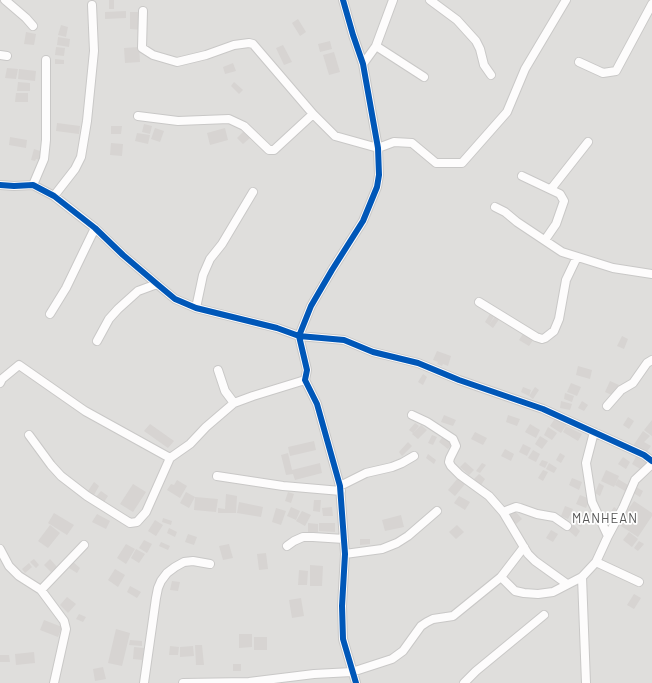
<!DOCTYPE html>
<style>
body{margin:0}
canvas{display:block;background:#f0eeeb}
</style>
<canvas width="652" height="683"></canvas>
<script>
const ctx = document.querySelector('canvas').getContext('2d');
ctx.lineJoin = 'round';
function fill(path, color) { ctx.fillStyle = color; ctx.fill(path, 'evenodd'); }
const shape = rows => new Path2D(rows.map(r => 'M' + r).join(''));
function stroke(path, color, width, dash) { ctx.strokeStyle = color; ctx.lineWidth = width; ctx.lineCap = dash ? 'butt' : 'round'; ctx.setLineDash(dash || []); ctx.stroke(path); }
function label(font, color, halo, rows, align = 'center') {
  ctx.font = font + ' Barlow,sans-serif'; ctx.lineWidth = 3.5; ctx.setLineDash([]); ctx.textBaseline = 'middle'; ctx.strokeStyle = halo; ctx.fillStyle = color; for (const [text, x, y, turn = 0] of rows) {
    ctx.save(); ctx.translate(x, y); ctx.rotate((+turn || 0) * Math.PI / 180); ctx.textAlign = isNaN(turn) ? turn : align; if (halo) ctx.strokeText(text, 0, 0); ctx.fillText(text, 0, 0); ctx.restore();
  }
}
const residential = shape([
 [0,0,652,0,652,683,0,683]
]);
const building = shape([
 [109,0,114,0,114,9,109,9],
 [126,11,126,18,105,19,105,12],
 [130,12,142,12,142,30,130,29],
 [298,19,306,32,300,36,292,23],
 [61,25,68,27,66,37,58,35],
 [26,32,36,34,34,45,24,44],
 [58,37,70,39,69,47,57,45],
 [330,41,332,49,320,52,318,44],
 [283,45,292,62,284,65,276,48],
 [56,47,65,48,64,56,55,55],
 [139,47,140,62,125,63,124,48],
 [334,52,340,72,329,75,323,55],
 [55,59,64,60,64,64,55,64],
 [233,63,236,71,225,74,223,67],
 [7,68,18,69,16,79,5,78],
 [19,69,36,71,35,81,18,79],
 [18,82,30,83,30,91,17,91],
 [234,82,243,90,239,94,231,86],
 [16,93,28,93,28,102,15,102],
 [57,123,80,126,79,134,56,131],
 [144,124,152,126,150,134,142,132],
 [111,126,122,126,121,134,111,134],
 [155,128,164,131,160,142,151,139],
 [225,128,228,140,210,145,207,133],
 [245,130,251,137,243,144,237,138],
 [137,133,150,135,148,144,135,141],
 [10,137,27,140,26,148,9,145],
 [111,143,123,144,122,156,110,155],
 [34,149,43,152,40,160,36,159,35,161,31,160],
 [491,312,495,315,489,325,485,322],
 [496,315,500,318,493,328,489,325],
 [523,334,533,340,529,346,519,340],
 [622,336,628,339,624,349,617,346],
 [437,351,451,356,448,366,443,364,442,366,437,364,438,362,433,360],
 [578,366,592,370,590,379,576,375],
 [423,374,427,377,423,385,418,382],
 [610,381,619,385,614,396,605,392],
 [571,383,581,387,577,396,567,392],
 [523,387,531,390,529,396,521,392],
 [535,387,539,390,533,399,529,396],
 [565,393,574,396,572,402,564,399],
 [561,401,572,404,570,410,560,408],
 [582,401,588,405,584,411,578,408],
 [444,415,456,420,453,426,441,422],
 [508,415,520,419,517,426,506,422],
 [556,417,567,424,561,433,550,426],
 [628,417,634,421,629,429,623,425],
 [652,420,652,436,644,430],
 [415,423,419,426,413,433,409,430],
 [150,424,174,441,168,448,144,431],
 [530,424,540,430,536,438,525,432],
 [421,425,427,430,418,439,412,434],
 [566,426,582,434,578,441,563,432],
 [548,427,557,433,552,440,544,435],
 [643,431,650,436,644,442,651,446,645,454,633,446],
 [475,432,487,438,483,445,471,439],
 [432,435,437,437,433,445,428,443],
 [444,435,453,442,448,449,439,442],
 [540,436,548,441,542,449,535,444],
 [314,441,316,450,290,456,288,447],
 [408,442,412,446,402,456,399,452],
 [523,444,531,448,527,456,519,452],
 [505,449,514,454,511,461,501,456],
 [533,450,540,454,536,462,528,458],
 [288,453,292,470,320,463,322,473,295,480,293,474,286,475,281,455],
 [560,453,565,456,561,463,556,460],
 [428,454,436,460,434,464,426,458],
 [637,455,647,461,642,470,632,464],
 [623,457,630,462,626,469,618,464],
 [542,460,548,462,545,468,539,465],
 [465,462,474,470,469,475,460,467],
 [482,463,486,465,480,473,476,471],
 [549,463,557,468,554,473,546,469],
 [543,470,548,472,543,481,538,478],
 [606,470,619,476,614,487,601,481],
 [479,474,485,479,481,485,474,479],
 [458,478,465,484,455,496,448,490],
 [572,478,582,482,579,490,569,485],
 [618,479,628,485,625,491,615,485],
 [177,480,187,486,180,498,167,490,171,484,174,485],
 [94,482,99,486,94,495,88,491],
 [599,483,604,486,600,496,595,493],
 [133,484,146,492,133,512,120,504],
 [636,487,643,491,640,497,632,492],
 [101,491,108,496,104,502,96,497],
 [186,492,195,497,189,508,180,503],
 [288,492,294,494,291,503,285,501],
 [226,494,237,496,236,513,218,513,218,508,225,509],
 [580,495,590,499,586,508,576,504],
 [459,496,470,502,465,510,454,503],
 [195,497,218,499,216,512,194,510],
 [314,500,321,500,320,512,313,511],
 [634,501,652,513,652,516,638,537,618,524],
 [239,502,263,507,261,517,237,513],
 [565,506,573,509,568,519,561,516],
 [291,507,300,511,296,520,287,516],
 [332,507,333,516,323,516,322,508],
 [614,507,619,511,612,519,608,516],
 [276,508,286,511,281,525,272,522],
 [302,511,311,515,305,526,296,521],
 [515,511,522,519,516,524,509,516],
 [54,513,74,525,67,535,48,523],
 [97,514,110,521,106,529,92,522],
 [581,514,586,518,581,527,575,523],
 [401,515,404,527,385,531,382,520],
 [163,518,172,521,171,525,162,522],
 [155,520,163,525,156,536,148,531],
 [308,523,318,524,318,532,308,532],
 [319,523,335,523,335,532,319,531],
 [573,524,580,531,576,537,568,530],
 [50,525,60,533,48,548,38,541],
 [457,525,464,532,456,539,449,532],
 [169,528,177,532,175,537,167,533],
 [551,530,558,534,553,542,546,538],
 [629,532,638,539,632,547,623,540],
 [188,534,197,537,194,545,185,542],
 [360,539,370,539,370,544,360,545],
 [144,540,152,544,147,553,139,548],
 [639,541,644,544,638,551,634,548],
 [161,542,170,546,168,550,159,546],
 [126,544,135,549,126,564,117,558],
 [229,544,233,558,223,560,219,546],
 [136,549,145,554,139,563,131,558],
 [266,553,268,569,259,570,257,554],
 [34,559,39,565,36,568,30,562],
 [50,559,57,567,51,572,44,565],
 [73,562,80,568,77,573,69,568],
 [29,563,32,567,25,573,22,569],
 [310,565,323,566,322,586,310,586],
 [115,569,125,575,118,587,108,580],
 [299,570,308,571,307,585,298,585],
 [172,581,180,582,178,591,170,590],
 [130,586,141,592,137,598,127,592],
 [634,594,641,598,634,609,627,605],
 [67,597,76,604,68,613,60,605],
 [301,598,304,616,292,618,289,600],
 [79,614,86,617,83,622,76,619],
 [44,620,62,627,58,637,40,630],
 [116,629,130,633,122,666,108,663],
 [239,634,252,634,252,647,239,648],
 [254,637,267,637,267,650,254,650],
 [130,640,142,641,142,646,129,645],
 [195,645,202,645,204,665,196,665],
 [170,646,179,647,178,655,169,655],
 [193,646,194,656,180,657,180,647],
 [134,647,144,648,143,660,133,659],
 [34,652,35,663,16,665,15,654],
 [0,655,9,655,10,662,0,662],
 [233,664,241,664,241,671,233,671],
 [103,667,106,679,95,681,93,669]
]);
const minor = shape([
 [5,0,26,18,33,26],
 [343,0,353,35,363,64,378,148,379,175,377,187,363,221,332,270,311,306,299,336,307,370,305,380,317,404,340,486,345,554,342,606,343,639,356,683],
 [430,0,457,20,476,41,480,49,484,65,491,75],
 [143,11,142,48,153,55,177,62,206,55,234,45,249,43,253,44,313,114,335,136,378,148,394,142,412,143,436,163,462,163,507,112,525,69,566,0],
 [376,46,424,77],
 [0,55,7,56],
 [579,62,603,73,616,71,652,4],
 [363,64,376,46,393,0],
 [138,116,178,121,229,119,244,126,269,150,274,150,313,114],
 [522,176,560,194,564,201,556,224,545,240],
 [0,185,14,186,33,185,54,196,95,228,123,255,157,284,175,299,196,308,277,328,299,336,344,340,373,352,418,363,459,380,543,409,644,455,652,461],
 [33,185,44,159,46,140,46,60],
 [551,189,588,142],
 [54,196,75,169,81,157,87,121,94,51,92,5],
 [495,207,505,212,517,222,562,252,613,268,652,274],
 [479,302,536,337,542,339,545,338,554,331,559,319,566,280,577,257],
 [196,308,203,275,210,259,222,244,253,192],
 [50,314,66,288,95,228],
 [97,341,109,319,118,309,138,291,157,284],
 [218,370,225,391,234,403],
 [0,383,2,379,19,365,85,411,170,458],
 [607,406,621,390,633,383,647,363,652,360],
 [412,415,427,422,453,439,456,446,450,458,449,462,451,466,460,475,489,496,503,512,528,554,535,561,567,584],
 [594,432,586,463,592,502,608,536],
 [29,435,51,465,61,476,87,496,130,523,137,522,146,512,170,458,190,444,206,427,234,403,253,396,305,380],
 [217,476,283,486,341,491],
 [340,486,366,473,392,467,402,463,414,456],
 [503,512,516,507,520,508,537,514,554,517,567,526],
 [287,546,294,541,303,537,313,537,344,539],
 [0,549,9,566,19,576,41,590,64,621,66,629,54,683],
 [345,554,382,549,397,543,408,536,437,511],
 [596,562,639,582],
 [501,577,524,547],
 [582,577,586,683],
 [41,590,84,545],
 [144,683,156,598,158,588,161,581,167,573,175,567,184,562,193,561,210,564],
 [183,683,249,682,314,674,352,672,392,659,403,651,421,626,427,622,433,619,453,616,501,577,515,591,524,593,538,594,553,592,582,577,596,562,608,536,623,508,635,480,652,464],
 [464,683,476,671,544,615]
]);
const cycleway = shape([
 [343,0,353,35,363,64,378,148,379,175,377,187,363,221,332,270,311,306,299,336,307,370,305,380,317,404,340,486,345,554,342,606,343,639,356,683],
 [0,185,14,186,33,185,54,196,95,228,123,255,157,284,175,299,196,308,277,328,299,336,344,340,373,352,418,363,459,380,543,409,644,455,652,461]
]);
const quarterNames = [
 ["MANHEAN",605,519]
];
fill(residential, '#dfdedc');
fill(building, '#d7d4d2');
stroke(minor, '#c9c8c7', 10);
stroke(minor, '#fdfcfc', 8);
stroke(cycleway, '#0057b8', 6);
ctx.letterSpacing = '1px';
label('13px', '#555', '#fff', quarterNames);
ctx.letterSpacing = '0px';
</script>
